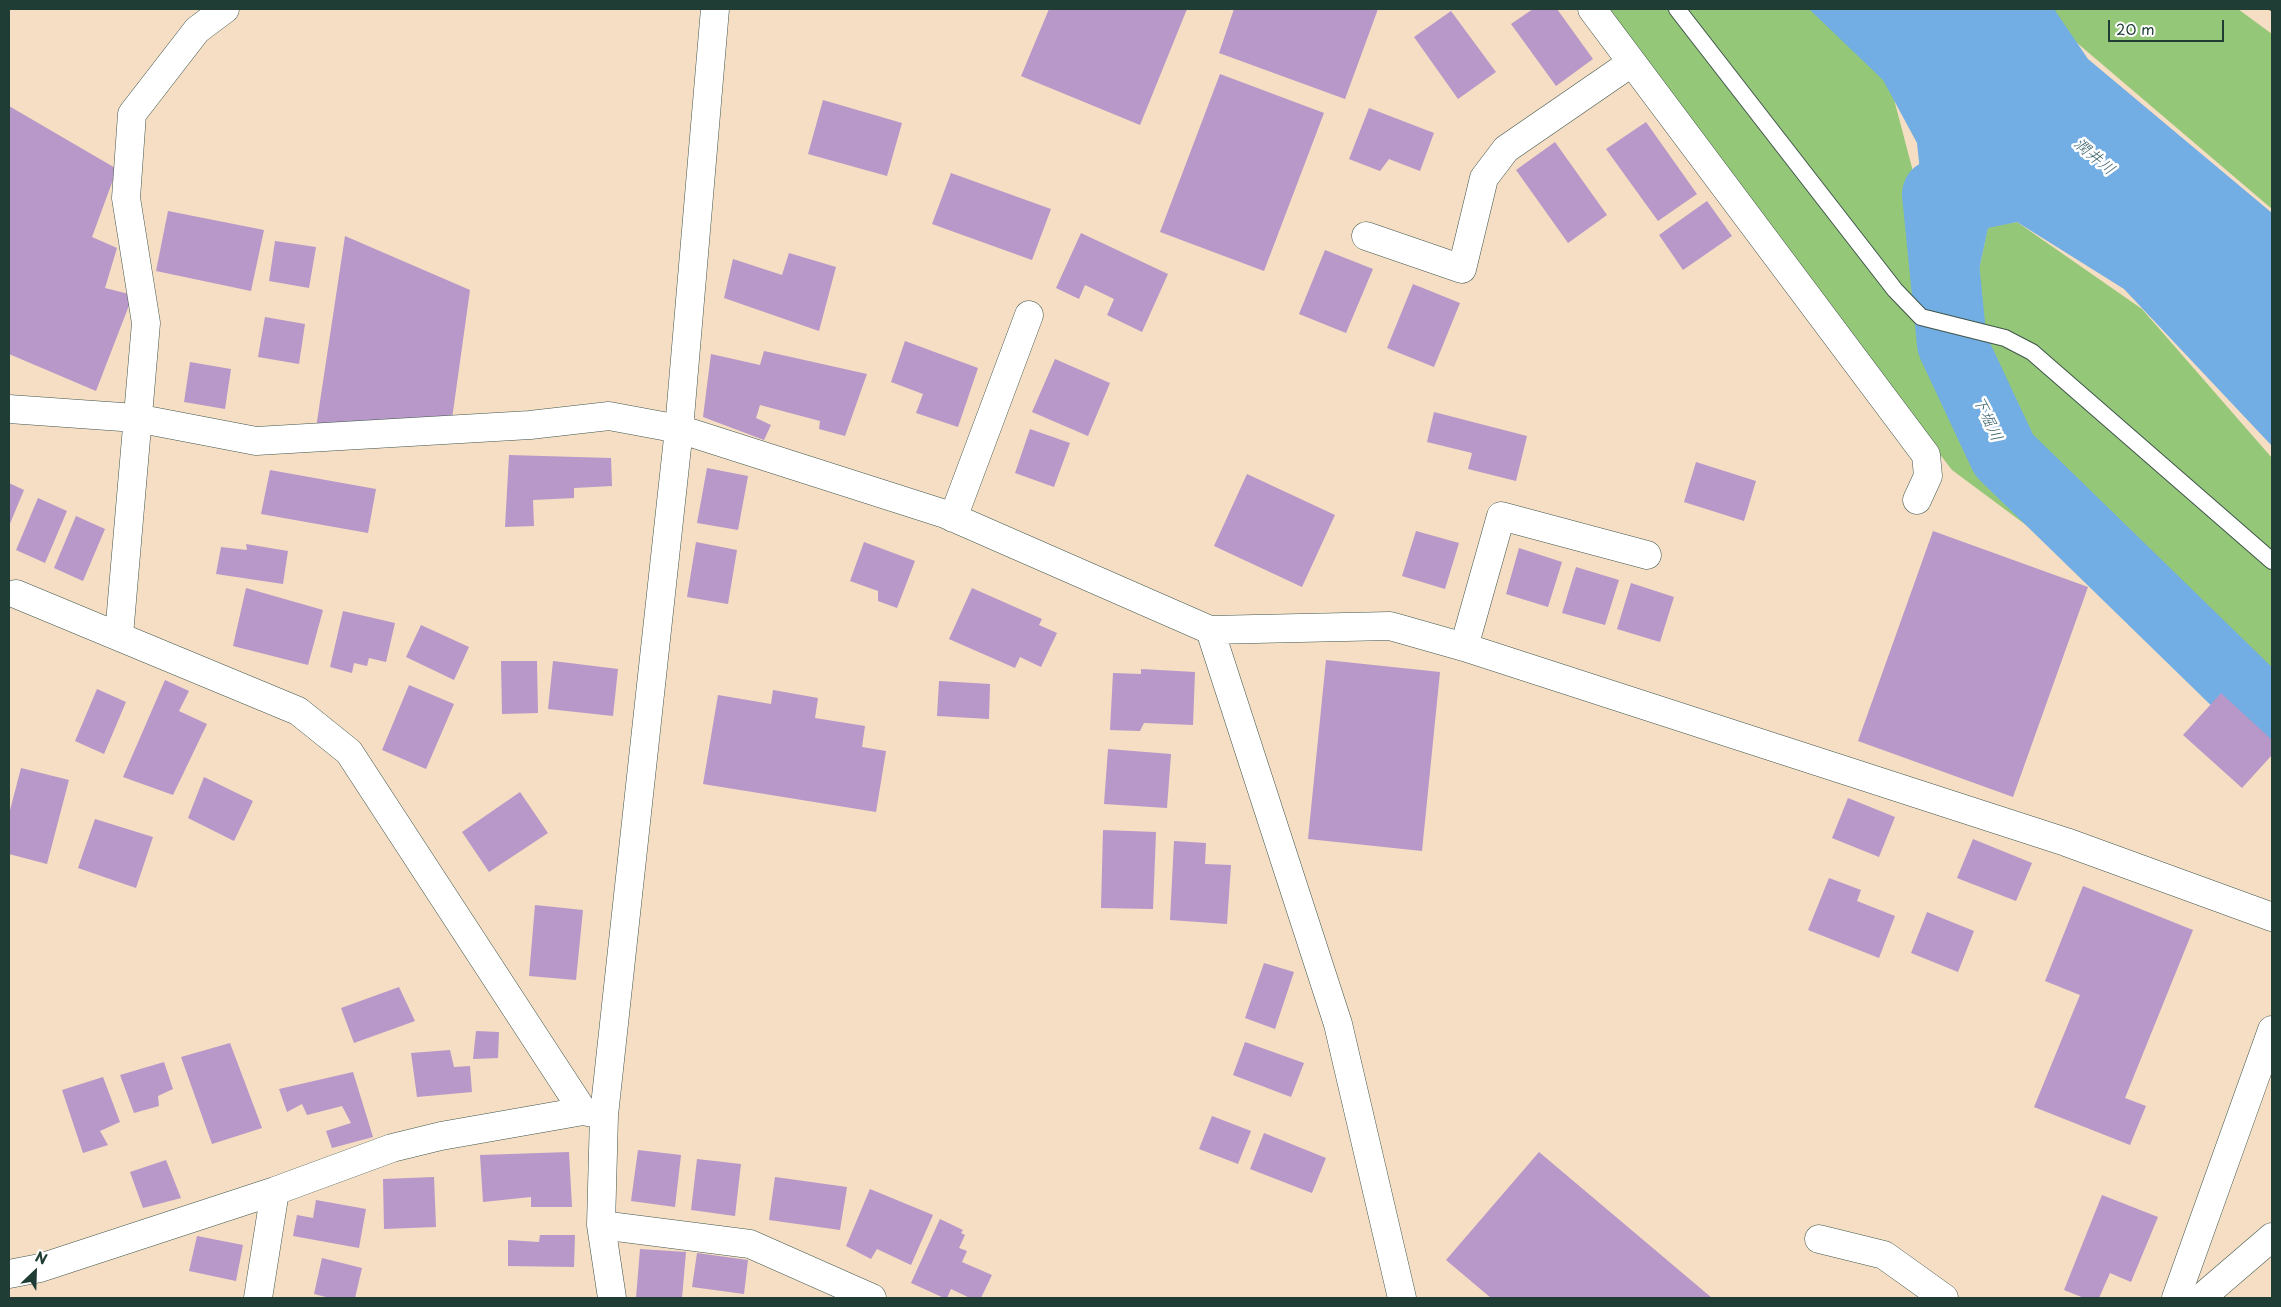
<!DOCTYPE html>
<meta charset="utf-8">
<style>
body{margin:0}
#map{position:relative;width:2281px;height:1307px;overflow:hidden;background:#f5dec4;font-family:"Playpen Sans",sans-serif}
canvas{display:block}
.frame{position:absolute;inset:0;border:10px solid #1f3d34;pointer-events:none}
.north{position:absolute;left:10px;top:1247px;width:50px;height:50px;-webkit-text-stroke:4px #fff;paint-order:stroke;rotate:24deg;font-size:14px;font-weight:700;line-height:20px;text-align:center;color:#1f3d34}
.north::after{content:'';display:block;margin:auto;width:18px;height:22px;background:#1f3d34;clip-path:polygon(50% 0,100% 100%,50% 72%,0 100%)}
.scale{position:absolute;left:2108px;top:20px;width:116px;height:22px;box-sizing:border-box;border:2px solid #1f3d34;border-top:0;padding-left:6px;font-size:15px;line-height:18px;white-space:nowrap;color:#1f3d34;-webkit-text-stroke:4px #fff;paint-order:stroke}
</style>
<div id="map">
<canvas width="2281" height="1307"></canvas>
<div class="frame"></div>
<div class="north">N</div>
<div class="scale">20 m</div>
</div>
<script>
const ctx = document.querySelector('canvas').getContext('2d');
ctx.lineJoin = 'round';
function fill(path, color) { ctx.fillStyle = color; ctx.fill(path, 'evenodd'); }
const shape = rows => new Path2D(rows.map(r => 'M' + r).join(''));
function stroke(path, color, width, dash) { ctx.strokeStyle = color; ctx.lineWidth = width; ctx.lineCap = dash ? 'butt' : 'round'; ctx.setLineDash(dash || []); ctx.stroke(path); }
function label(font, color, halo, rows, align = 'center') {
  ctx.font = font + ' "Playpen Sans","Klee One",sans-serif'; ctx.lineWidth = 5; ctx.setLineDash([]); ctx.textBaseline = 'middle'; ctx.strokeStyle = halo; ctx.fillStyle = color; for (const [text, x, y, turn = 0] of rows) {
    ctx.save(); ctx.translate(x, y); ctx.rotate((+turn || 0) * Math.PI / 180); ctx.textAlign = isNaN(turn) ? turn : align; if (halo) ctx.strokeText(text, 0, 0); ctx.fillText(text, 0, 0); ctx.restore();
  }
}
const green = shape([
 [1597,9,1811,9,1890,84,1947,301,1972,302,1988,227,2017,222,2142,309,2272,458,2272,708,1952,470],
 [2052,9,2238,9,2272,34,2272,209,2076,42]
]);
const water = shape([
 [1809,9,2054,9,2088,59,2272,213,2272,446,2124,289,2017,222,1988,228,1972,302,1932,284,1917,143,1883,80]
]);
const river = shape([
 [1937,194,1952,344,2004,455,2272,716]
]);
const building = shape([
 [1049,9,1187,9,1140,125,1021,76],
 [1234,9,1378,9,1345,99,1219,53],
 [1533,9,1557,9,1593,59,1556,86,1511,24],
 [1451,11,1496,72,1458,99,1414,37],
 [1220,74,1324,113,1264,271,1160,232],
 [823,100,902,123,887,176,808,154],
 [9,106,117,169,92,237,117,248,105,288,133,295,96,391,9,354],
 [1369,108,1434,133,1420,171,1389,159,1380,171,1349,159],
 [1646,122,1697,194,1658,221,1606,149],
 [1555,142,1607,215,1568,243,1516,170],
 [951,173,1051,209,1032,260,932,224],
 [1707,201,1732,236,1683,270,1659,235],
 [168,211,264,230,251,291,156,271],
 [1081,233,1168,274,1142,332,1107,315,1114,299,1085,285,1079,299,1056,288],
 [345,236,470,290,452,419,316,428],
 [275,241,316,247,309,288,269,281],
 [1325,250,1373,269,1346,333,1299,314],
 [789,253,836,267,819,331,724,298,733,259,782,275],
 [1413,284,1460,303,1434,367,1387,348],
 [265,317,305,324,299,364,258,357],
 [905,341,978,368,958,427,916,413,923,394,891,382],
 [764,351,867,374,845,436,819,429,820,421,760,405,756,418,771,425,764,440,703,417,711,354,760,365],
 [1055,359,1110,383,1088,436,1032,412],
 [190,362,231,369,225,409,184,402],
 [1434,412,1527,436,1516,481,1468,469,1472,453,1427,442],
 [1030,429,1070,443,1054,487,1015,473],
 [509,455,611,458,612,486,574,488,574,498,533,500,534,526,505,527],
 [1696,462,1756,481,1744,521,1684,502],
 [707,468,748,476,738,530,697,523],
 [270,470,376,489,368,533,261,514],
 [1247,474,1335,515,1302,587,1214,546],
 [9,483,24,490,9,526],
 [38,498,67,511,45,563,16,550],
 [76,516,105,529,83,581,54,568],
 [1416,531,1459,543,1445,589,1402,576],
 [1933,531,2088,587,2013,797,1858,741],
 [696,542,737,550,728,604,687,597],
 [864,542,915,561,897,608,878,601,878,591,850,581],
 [246,544,288,551,283,584,216,574,221,547,247,550],
 [1519,548,1562,562,1548,607,1506,594],
 [1576,567,1619,580,1605,625,1562,613],
 [1631,583,1674,597,1660,642,1617,629],
 [246,588,323,610,308,665,233,646],
 [972,588,1042,619,1039,625,1057,633,1041,667,1020,657,1015,668,949,639],
 [343,611,395,623,386,662,369,658,367,666,354,663,352,673,330,667],
 [421,625,469,647,454,680,406,657],
 [1326,660,1440,672,1422,851,1308,839],
 [501,661,537,661,538,713,502,714],
 [553,661,618,669,613,716,548,709],
 [1141,669,1195,672,1193,725,1144,723,1140,731,1110,730,1113,673,1141,674],
 [165,680,189,691,179,711,207,724,173,795,123,777],
 [939,681,990,684,989,719,937,716],
 [409,685,454,704,426,769,382,750],
 [97,689,126,702,104,754,75,741],
 [773,690,818,698,815,718,865,726,862,747,886,751,876,812,703,784,718,695,771,704],
 [2221,693,2272,740,2272,755,2242,788,2183,735],
 [1108,749,1171,754,1167,808,1104,804],
 [21,768,69,780,47,864,9,854,9,814],
 [204,777,253,801,234,841,188,818],
 [520,792,548,833,489,872,462,832],
 [1848,798,1895,817,1879,857,1832,838],
 [95,819,153,837,136,888,78,868],
 [1103,830,1156,832,1153,909,1101,908],
 [1973,839,2032,863,2016,901,1957,878],
 [1174,841,1206,843,1205,864,1231,865,1227,924,1170,920],
 [1829,878,1861,890,1857,901,1895,916,1879,958,1808,930],
 [2083,886,2193,930,2125,1098,2146,1106,2130,1145,2034,1107,2080,995,2045,981],
 [535,905,583,910,576,980,529,976],
 [1927,912,1974,931,1958,972,1911,953],
 [1264,963,1294,972,1275,1029,1245,1018],
 [399,987,415,1021,354,1043,341,1008],
 [476,1031,499,1032,498,1058,473,1059],
 [1245,1042,1304,1063,1291,1097,1233,1075],
 [230,1043,262,1128,212,1144,181,1057],
 [450,1050,454,1067,470,1066,472,1092,417,1097,411,1053],
 [164,1062,173,1089,158,1096,159,1106,134,1113,120,1075],
 [353,1072,373,1137,332,1148,326,1131,351,1123,342,1106,307,1115,302,1104,287,1112,279,1089],
 [103,1077,120,1122,100,1131,108,1145,83,1153,62,1090],
 [1212,1116,1251,1131,1238,1164,1199,1149],
 [1264,1133,1326,1158,1312,1193,1250,1169],
 [638,1150,681,1155,675,1207,631,1201],
 [569,1152,572,1207,531,1207,531,1197,483,1202,480,1155],
 [1539,1152,1712,1298,1491,1298,1446,1260],
 [697,1159,741,1164,735,1216,691,1210],
 [166,1160,181,1198,143,1208,130,1172],
 [434,1177,436,1227,384,1229,383,1179],
 [775,1177,847,1187,840,1230,769,1220],
 [870,1189,933,1215,911,1265,877,1249,871,1259,846,1246],
 [2102,1195,2158,1217,2131,1282,2110,1273,2099,1298,2084,1298,2064,1290],
 [316,1200,366,1209,359,1248,293,1236,297,1215,313,1218],
 [940,1219,963,1230,961,1233,965,1235,959,1248,967,1251,962,1262,992,1275,981,1298,970,1298,951,1289,947,1298,944,1298,911,1283],
 [540,1235,575,1235,574,1267,508,1266,508,1240,539,1242],
 [197,1236,243,1245,236,1281,189,1271],
 [640,1249,686,1252,682,1298,636,1298],
 [697,1253,748,1260,744,1294,692,1287],
 [322,1258,362,1268,355,1298,330,1298,314,1294]
]);
const path = shape([
 [2270,9,2272,10]
]);
const lane = shape([
 [1677,9,1895,290,1921,317,2005,338,2032,352,2272,561]
]);
const street = shape([
 [1592,9,1926,455,1928,476,1917,500],
 [1366,236,1462,269,1484,178,1506,149,1631,63],
 [9,409,136,418,256,441,530,425,609,416,679,429,945,514,1210,630,1390,626,1464,647,2066,842,2272,917],
 [953,518,1029,315],
 [16,594,298,711,349,752,583,1111,604,1115,601,1225,612,1298],
 [1210,630,1338,1024,1402,1298],
 [119,635,146,323,126,198,132,114,197,30,225,9],
 [1464,647,1501,516,1647,555],
 [604,1115,679,429,715,9],
 [601,1225,750,1244,872,1298],
 [1819,1239,1884,1255,1944,1298],
 [9,1274,40,1268,275,1191,392,1148,441,1136,583,1111],
 [258,1298,275,1191],
 [2201,1298,2272,1237]
]);
const secondary = shape([
 [2176,1298,2272,1030]
]);
const waterNames = [
 ["潤井川",2094,157,40],
 ["下堀川",1987,419,65]
];
fill(green, '#95c778');
fill(water, '#72ade3');
stroke(river, '#72ade3', 70);
fill(building, '#b798c8');
stroke(lane, '#3f554a', 18);
stroke(street, '#3f554a', 29);
stroke(secondary, '#3f554a', 29);
stroke(path, '#3f554a', 3, [4, 4]);
stroke(lane, '#fff', 16);
stroke(street, '#fff', 28);
stroke(secondary, '#fff', 28);
label('italic 16px', '#385f69', '#fff', waterNames);
</script>
